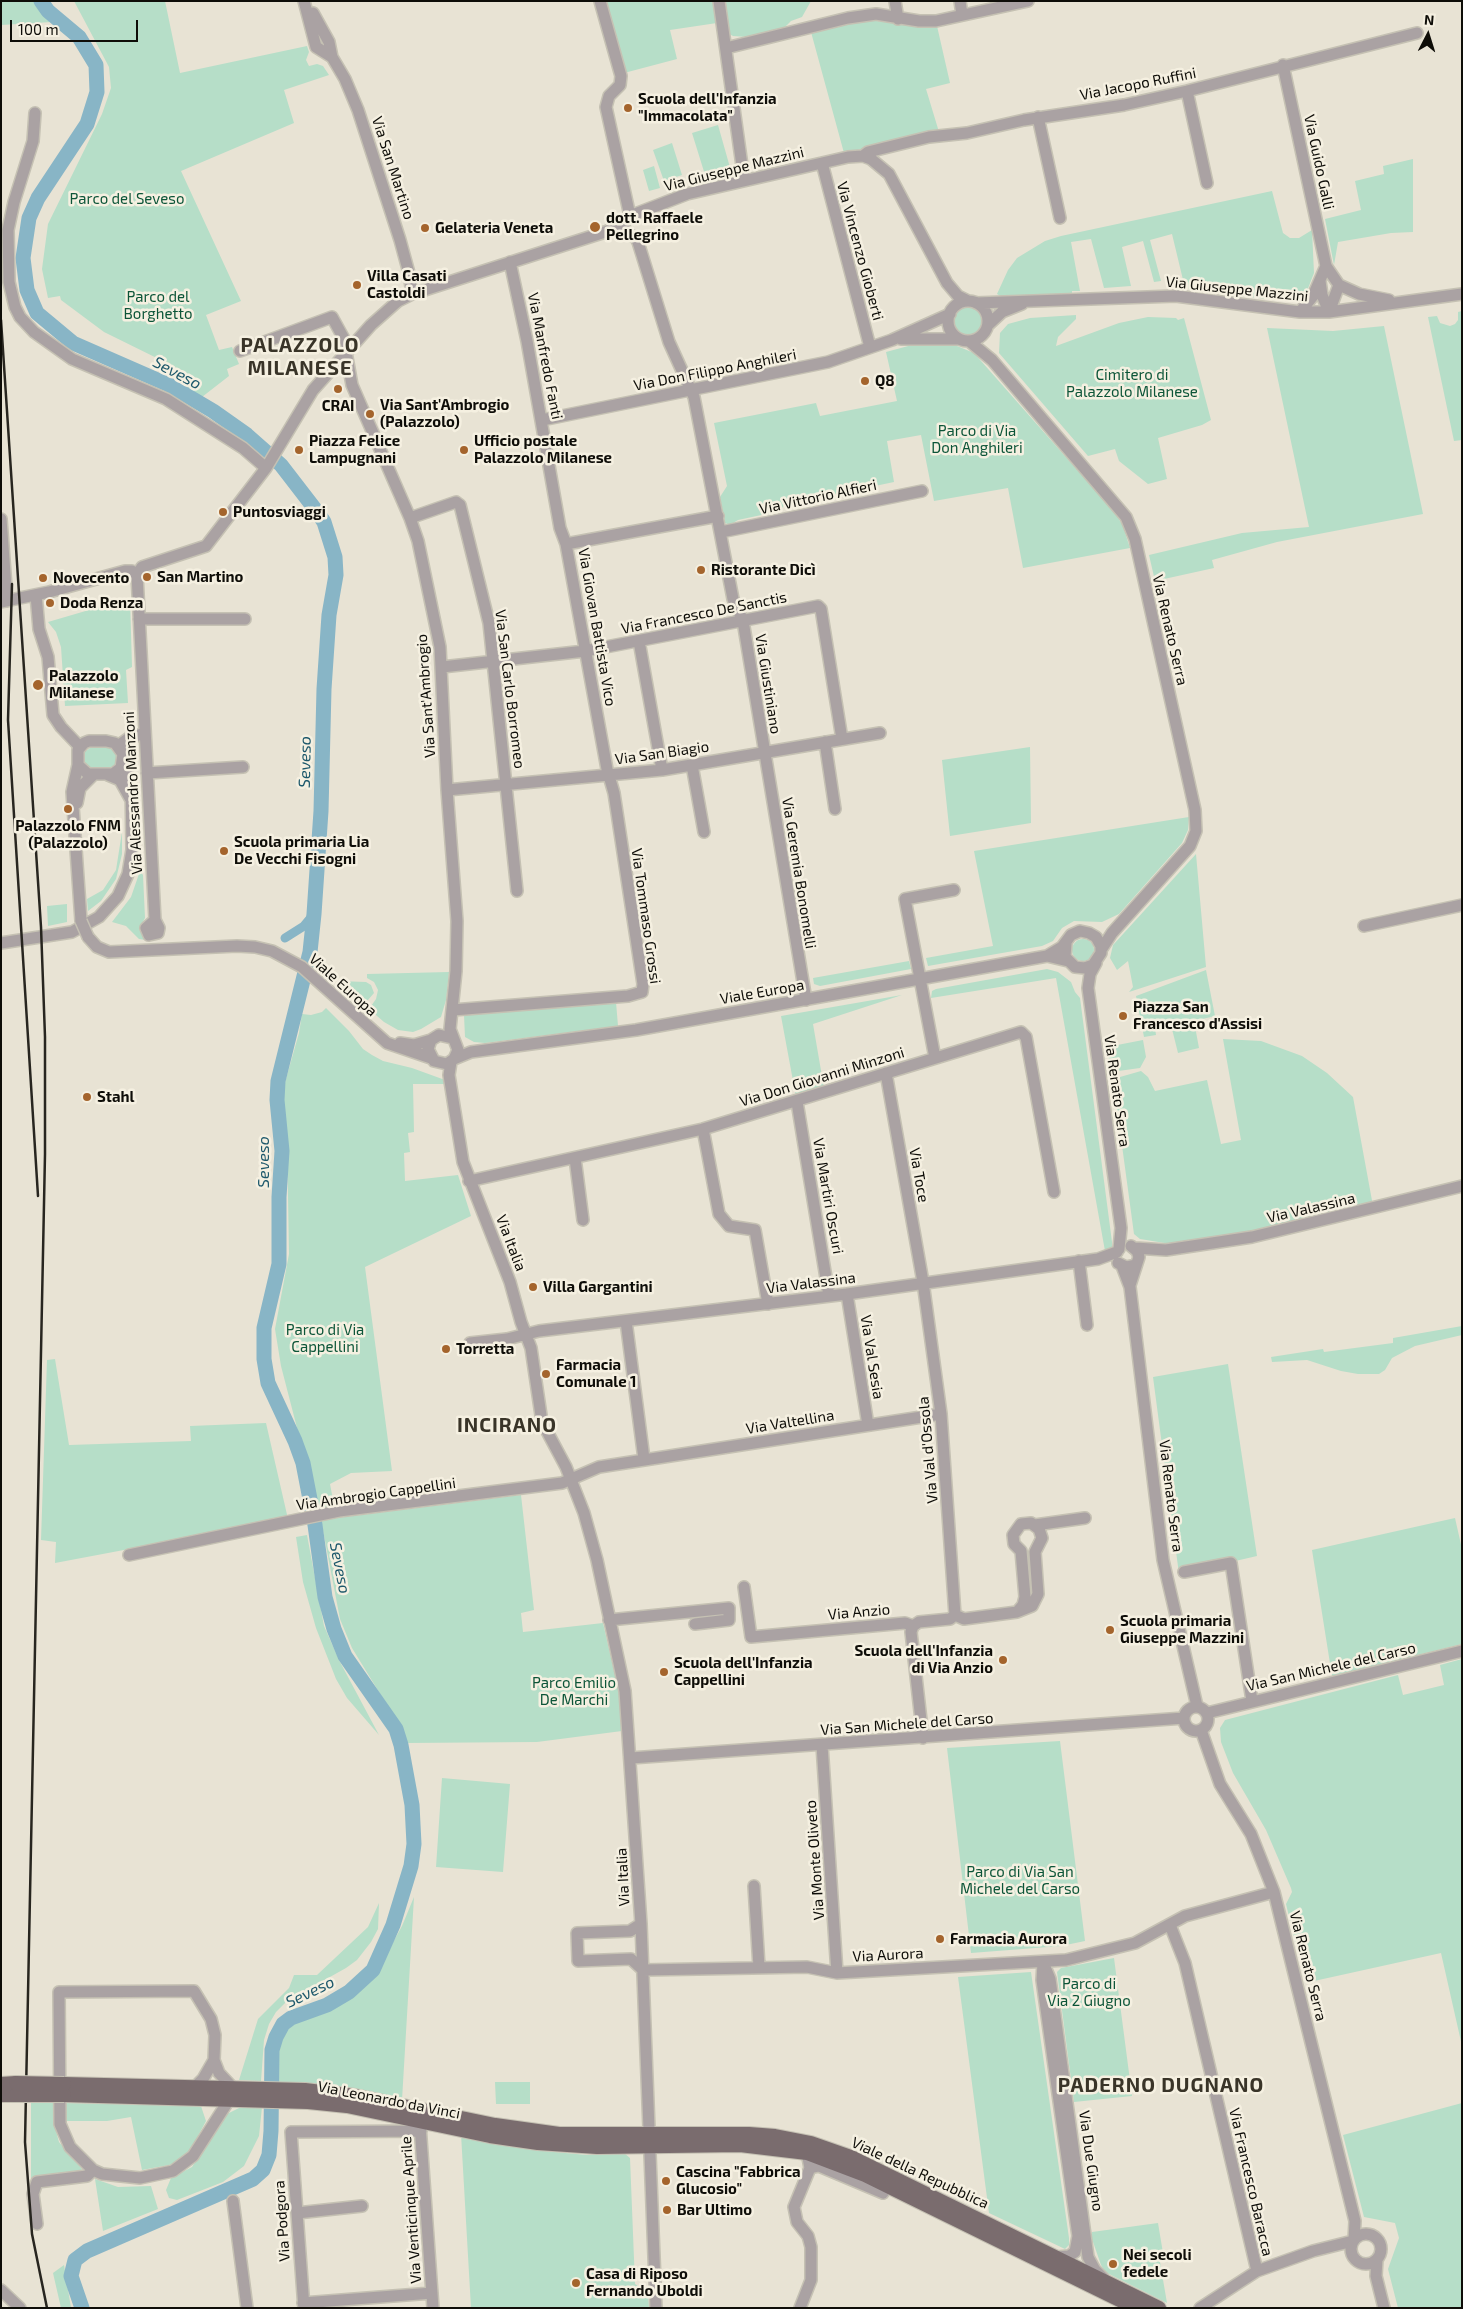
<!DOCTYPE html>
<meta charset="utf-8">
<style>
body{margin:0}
#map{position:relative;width:1463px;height:2309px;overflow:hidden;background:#e8e3d4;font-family:"Exo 2",sans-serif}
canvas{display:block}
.frame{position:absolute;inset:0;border:2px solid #0e0d08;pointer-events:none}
.north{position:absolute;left:1403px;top:10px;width:50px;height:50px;-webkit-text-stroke:4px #f5f0e1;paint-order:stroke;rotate:5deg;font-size:14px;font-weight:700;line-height:20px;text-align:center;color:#0e0d08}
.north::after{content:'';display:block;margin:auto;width:18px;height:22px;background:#0e0d08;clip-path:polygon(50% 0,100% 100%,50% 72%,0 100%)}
.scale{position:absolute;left:10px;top:20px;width:128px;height:22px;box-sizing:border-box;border:2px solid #0e0d08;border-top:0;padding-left:6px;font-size:15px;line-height:18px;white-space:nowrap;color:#0e0d08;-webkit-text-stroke:4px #f5f0e1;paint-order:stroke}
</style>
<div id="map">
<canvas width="1463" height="2309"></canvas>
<div class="frame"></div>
<div class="north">N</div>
<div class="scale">100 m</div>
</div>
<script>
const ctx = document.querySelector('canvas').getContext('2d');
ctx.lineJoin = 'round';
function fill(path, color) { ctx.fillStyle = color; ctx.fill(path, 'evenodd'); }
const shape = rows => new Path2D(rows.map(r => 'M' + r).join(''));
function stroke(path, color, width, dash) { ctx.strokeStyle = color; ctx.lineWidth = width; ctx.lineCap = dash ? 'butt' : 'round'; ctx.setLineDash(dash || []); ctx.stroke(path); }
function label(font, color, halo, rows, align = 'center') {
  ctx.font = font + ' "Exo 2",sans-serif'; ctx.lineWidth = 5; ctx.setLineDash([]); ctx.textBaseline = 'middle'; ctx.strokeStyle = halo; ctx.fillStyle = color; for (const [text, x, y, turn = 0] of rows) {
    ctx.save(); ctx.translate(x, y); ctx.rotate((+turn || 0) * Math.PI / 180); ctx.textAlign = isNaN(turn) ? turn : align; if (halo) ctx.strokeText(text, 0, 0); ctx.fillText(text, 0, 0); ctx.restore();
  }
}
const green = shape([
 [1,1,37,1,52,22,1,25],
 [74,1,165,1,180,73,307,46,309,52,306,60,309,66,317,64,323,66,329,75,284,90,294,123,181,171,241,301,206,315,219,350,232,347,239,364,227,369,229,376,202,397,183,384,183,373,175,367,104,332,61,300,60,296,48,298,42,269,48,224,102,114,111,88,109,67],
 [605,1,714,1,717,23,670,30,677,59,624,73],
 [722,1,811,1,802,17,791,21,785,27,747,37,733,36,727,33],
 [868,20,910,25,937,26,950,83,926,89,939,132,844,153,811,32,843,23],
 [718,125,731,171,706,178,692,133],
 [672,143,682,175,664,181,653,150],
 [1413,159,1413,232,1391,233,1338,242,1334,265,1325,219,1361,210,1355,181,1384,174,1383,166],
 [654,166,660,188,649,191,643,170],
 [1272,191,1283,233,1290,238,1299,238,1312,230,1314,273,1307,291,1295,302,1189,290,1188,283,1184,284,1172,234,1150,240,1161,281,1154,282,1143,241,1122,247,1131,286,1104,288,1091,239,1071,242,1080,291,1072,291,1072,294,1002,297,997,294,1008,270,1017,258,1045,241,1061,236],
 '954 321a14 14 0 1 1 28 0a14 14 0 1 1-28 0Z',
 [1462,311,1462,440,1454,441,1428,317,1437,316,1440,323,1450,326,1455,324,1458,320,1458,312],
 [1076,315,1076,319,1058,337,1056,346,1119,323,1148,317,1176,318,1178,320,1184,318,1211,420,1202,425,1158,438,1167,479,1148,484,1119,461,1115,449,1088,456,999,353,1000,333,1008,324,1030,318],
 [1384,326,1423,514,1277,542,1212,560,1214,568,1155,581,1149,555,1242,533,1309,527,1267,328,1333,331],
 [912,345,957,346,974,353,1116,514,1123,526,1130,548,1023,568,1008,488,934,501,921,435,887,441,894,482,784,505,780,511,738,520,730,525,725,523,720,497,727,486,714,423,816,403,820,416,897,401,886,352],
 [130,598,132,667,126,670,128,703,65,706,61,647,56,632,48,622],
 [93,746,111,746,117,754,117,763,110,768,90,769,84,764,83,753],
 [1030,747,1031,823,950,836,942,760],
 [1189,817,1188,830,1182,843,1119,914,1102,922,1074,921,1062,928,1053,941,1042,946,928,966,926,958,993,946,974,851],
 [122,832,122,854,116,879,101,901,88,911,87,899,103,890,116,870],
 [1196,854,1206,967,1129,992,1133,987,1128,961,1117,970,1110,958,1113,945],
 [140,871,143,875,145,918,139,929,146,940,139,939,126,926,112,922,131,897],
 [67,904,67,922,48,926,47,906],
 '1072 950a11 11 0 1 1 22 0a11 11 0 1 1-22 0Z',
 [909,961,911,969,820,986,814,984,813,978],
 [1047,969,1058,972,1071,982,1075,992,1080,998,1112,1242,1112,1247,1105,1251,1056,978,931,998,932,991,936,989],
 [1206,970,1215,1016,1194,1021,1199,1048,1178,1053,1171,1025,1155,1028,1156,1035,1144,1037,1136,996],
 [449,972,446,1000,441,1017,421,1029,413,1032,398,1030,384,1022,369,1009,376,999,378,990,374,982,367,978,367,974],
 [338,981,366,982,371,985,374,993,368,1000,359,1000],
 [902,995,813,1024,824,1088,796,1097,781,1016],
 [616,1002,618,1026,485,1043,474,1042,465,1037,464,1015],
 [326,1008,349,1031,363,1049,372,1055,383,1061,412,1068,445,1080,445,1084,413,1084,414,1132,408,1133,410,1152,404,1153,405,1181,458,1175,471,1216,365,1267,392,1471,351,1473,330,1484,334,1505,318,1509,281,1366,275,1329,289,1254,287,1137,283,1103,284,1086,299,1033,302,1014,311,1015,322,1012],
 [1223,1039,1261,1041,1302,1056,1327,1073,1353,1097,1373,1206,1261,1232,1171,1244,1140,1239,1134,1234,1113,1079,1141,1071,1148,1077,1155,1091,1207,1080,1221,1144,1241,1140],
 [1143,1040,1146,1057,1140,1068,1111,1072,1107,1047],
 [1462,1326,1462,1335,1415,1346,1392,1358,1385,1370,1379,1374,1358,1374,1341,1371,1307,1360,1272,1362,1271,1357,1323,1349,1324,1352,1393,1343,1393,1338],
 [55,1359,69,1445,191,1441,190,1426,266,1423,288,1519,55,1563,56,1542,41,1540,47,1360],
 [1228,1364,1257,1556,1179,1574,1153,1377],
 [521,1495,534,1610,521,1613,523,1632,603,1623,619,1693,622,1731,537,1742,406,1743,390,1710,352,1648,340,1619,321,1520],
 [1455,1518,1462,1549,1462,1644,1332,1676,1312,1550],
 [307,1535,324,1626,340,1662,379,1735,347,1698,336,1679,316,1628,303,1582,296,1537],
 [1462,1659,1462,2046,1441,1953,1305,1983,1286,1904,1292,1892,1291,1888,1266,1830,1233,1773,1221,1742,1220,1728,1225,1720,1398,1675,1403,1695,1444,1685,1440,1665],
 [1060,1741,1085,1941,1061,1946,971,1953,947,1748],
 [442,1778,510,1784,503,1872,436,1867],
 [414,1897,402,2100,353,2089,277,2082,277,2051,288,2027,296,2020,320,2015,337,2005,358,1991,375,1975,402,1926],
 [379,1903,378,1929,371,1942,357,1960,346,1968,287,2001,276,2012,269,2024,264,2040,261,2081,239,2080,258,2019,289,1988,294,1975,317,1975,368,1927],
 [1114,1958,1132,2096,1074,2102,1057,1972,1061,1968],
 [1031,1972,1069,2238,1069,2245,1065,2249,989,2213,958,1977],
 [495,2082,530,2082,530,2104,496,2104],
 [31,2102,53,2103,53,2120,59,2142,82,2169,79,2173,31,2178],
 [63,2103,201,2106,206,2121,189,2153,174,2164,142,2170,131,2117,107,2121,64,2121],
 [1462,2103,1462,2308,1398,2308,1388,2269,1399,2238,1395,2223,1364,2217,1343,2135],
 [241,2107,262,2107,259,2136,244,2166,223,2182,177,2200,169,2198,166,2190,171,2178,192,2167,225,2115],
 [461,2134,543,2151,587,2155,624,2153,630,2158,635,2284,648,2293,649,2308,471,2308],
 [95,2179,118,2187,151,2186,158,2209,103,2231],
 [1158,2223,1163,2253,1160,2262,1167,2303,1105,2272,1101,2265,1092,2239,1092,2232],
 [64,2265,71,2308,61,2308,53,2273]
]);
const canal = shape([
 [285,938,304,926,314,914]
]);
const river = shape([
 [41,1,48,11,79,37,96,65,97,92,87,124,38,198,29,218,23,258,27,290,37,313,73,343,169,385,213,411,247,435,281,465,318,513,324,522,335,557,336,575,329,615,324,689,321,811,314,914,310,952,278,1081,277,1100,282,1151,279,1197,279,1264,264,1328,264,1359,268,1383,295,1441,303,1463,315,1525,325,1597,334,1629,345,1656,396,1729,401,1745,412,1805,414,1844,411,1866,393,1925,373,1970,349,1992,327,2005,291,2018,283,2024,276,2037,272,2050,271,2131,269,2155,263,2170,253,2179,87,2251,75,2260,71,2276,82,2308]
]);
const minor = shape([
 [304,1,316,47,332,57,345,79,358,110,400,240,409,273,412,294],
 [600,1,621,76,620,85,609,96,606,107,630,216],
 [719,1,744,180],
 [895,1,898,19],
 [960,1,962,15],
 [313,13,329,42,332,57],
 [726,48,848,18,876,14,919,21,936,21,1028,1],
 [1283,65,1326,266,1339,285,1359,294,1389,300],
 [1187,91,1207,183],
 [35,113,33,141,14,202,8,230,9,282,15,307,20,317,34,332,72,359,166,399,243,448,266,468],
 [1038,117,1060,218],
 [863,156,868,152,929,137,967,133,1024,120,1124,105,1187,91,1417,33],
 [822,163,870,347],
 [622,223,627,233,636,238,638,242,669,342,694,397,733,599,743,621,806,1000],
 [510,262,527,341,560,528,566,544],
 [1320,281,1322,295,1329,312],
 '948 321a20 20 0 1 1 40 0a20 20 0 1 1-40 0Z',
 [976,303,1176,296,1300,312,1329,312,1462,294],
 [1300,312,1313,296,1326,266],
 [1329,312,1339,285],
 [988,325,1002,312,1022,304],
 [901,339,959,339],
 [969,341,992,360,1126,517,1135,539,1195,810,1196,831,1190,846,1112,933,1101,950],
 [240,351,332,317,349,348],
 [346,352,352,385,410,518,418,541,440,647,447,790,457,921,456,971,450,1029,458,1050,454,1059,447,1064,434,1061,428,1049,431,1040,439,1035,452,1038],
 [542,420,828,362,892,340,950,314],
 [410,518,456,502,460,505,489,623,517,891],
 [1,519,7,601],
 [721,532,922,491],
 [137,575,142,567,206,546,266,468,313,390,371,325,398,301,412,294,605,232,615,228,630,216,687,194,848,157,863,156,871,159,889,174,947,283,958,296,968,301],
 [137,575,155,920,159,928,158,933,149,935,146,928,155,920],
 [36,595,39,629,48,657,53,715,61,727,80,747],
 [1,602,49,592,125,571,132,571,137,575],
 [139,619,245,619],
 [639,641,662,770],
 [442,667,585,651,818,606,821,609,842,739],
 [825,742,835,809],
 [118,746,129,738,145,733],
 [78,765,88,774,113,774,121,768,123,754,115,743,106,741,89,741,84,743,78,750,78,765,72,792,81,921],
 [692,765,704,832],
 [147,773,243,767],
 [108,775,120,780,130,798],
 [447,790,662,770,880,733],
 [77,803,80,788,93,775],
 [1364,926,1462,905],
 [88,937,97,947,109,952,237,946,255,947,272,951,302,967,387,1043,431,1058],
 [1,943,72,932,99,917,118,896,128,874,132,850,131,783,123,763],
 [1047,956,1062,947,1071,935,1080,931,1089,933,1096,937,1101,946,1101,953,1093,965,1085,968,1075,967,1065,957,1066,943],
 [1096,963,1090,974,1088,988,1121,1228,1119,1249],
 [453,1010,628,996,642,992,643,984,614,793,607,769,566,544,718,516],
 [400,1043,414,1045,431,1040],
 [935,1058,905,899,954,890],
 [454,1059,471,1052,636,1030,1047,956,1068,961],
 [451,1062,449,1075,463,1162,510,1282,521,1322,531,1348,542,1422,566,1467,584,1513,597,1560,625,1691,641,1924,656,2308],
 [886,1073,923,1282,941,1414,955,1615],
 [797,1102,829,1296],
 [703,1129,719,1214,729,1226,755,1230,768,1304],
 [575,1158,583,1220],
 [469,1181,703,1129,1021,1032,1026,1037,1054,1192],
 [1135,1248,1166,1250,1252,1237,1462,1186],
 [1079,1261,1087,1325],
 [1118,1263,1126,1267,1135,1265],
 [1122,1266,1130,1287,1163,1560,1197,1706],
 [1130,1285,1139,1257,1137,1251,1131,1246],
 [847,1294,868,1425],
 [626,1321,644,1459],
 [470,1343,507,1339,539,1331,847,1294,1098,1259,1117,1252],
 [1035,1525,1085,1518],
 [129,1555,339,1511,562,1483,599,1467,941,1414],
 [1184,1572,1231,1563,1252,1701],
 [744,1587,751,1637,905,1623,913,1626,919,1622,950,1619,955,1615,964,1619,1017,1612,1032,1606,1038,1594,1035,1552,1042,1538,1039,1529,1031,1523,1021,1524,1013,1535,1014,1544,1021,1551,1025,1597,1023,1605,1017,1612],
 [609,1620,729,1608,729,1620,695,1624],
 [913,1626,911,1632,923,1738],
 '1184 1719a12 12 0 1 1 24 0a12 12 0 1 1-24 0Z',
 [1207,1713,1462,1651],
 [1201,1730,1220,1784,1251,1834,1274,1892,1355,2221,1354,2240],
 [822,1745,837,1973],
 [631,1758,1184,1718],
 [754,1886,759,1967],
 [641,1924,630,1931,577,1933,578,1961,631,1959,643,1970,807,1967,837,1973,1066,1960,1135,1943,1185,1916,1274,1892],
 [1170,1925,1185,1963,1257,2271],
 [1043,1962,1050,1979,1088,2257,1095,2270,1104,2279],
 [1043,1963,1042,1980,1078,2236,1075,2252,1069,2256,1057,2257],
 [214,2060,219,2073,234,2089],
 [194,2088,203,2079,214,2060,215,2035,211,2019,194,1991,59,1992,60,2124,70,2147,93,2170,102,2174,140,2178,173,2171,193,2156,229,2100],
 [420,2125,433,2308],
 [810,2168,819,2166,883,2193,887,2186],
 [233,2201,247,2308],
 [297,2213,362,2206],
 [37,2224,33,2194,37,2182,87,2176,93,2170],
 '1351 2249a15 15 0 1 1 30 0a15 15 0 1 1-30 0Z',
 [1377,2259,1376,2276,1384,2308],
 [1,2290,20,2308],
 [303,2303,432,2293],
 [304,2308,291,2132,421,2131],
 [800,2308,811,2280,811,2247,808,2236,797,2222,794,2207,810,2168,807,2153],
 [1200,2308,1257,2271,1313,2251,1353,2241]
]);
const major = shape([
 [1,2084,16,2083],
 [64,2084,305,2090,355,2096,495,2125,559,2134,749,2134,775,2136,811,2143,851,2157,1159,2308],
 [1,2095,16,2095],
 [64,2095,308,2102,347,2106,490,2136,538,2143,597,2147,740,2145,807,2153,865,2175,1136,2308]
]);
const rail = shape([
 [1,320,41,927,45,1037,45,1154,25,2142,32,2234,47,2308],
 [12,584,8,720,38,1196]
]);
const minorBridge = shape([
 [81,921,88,937]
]);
const majorBridge = shape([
 [16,2083,64,2084],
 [16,2095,64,2095]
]);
const markers = [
 [628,108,5,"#a4642c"],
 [595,227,6,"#a4642c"],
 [425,228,5,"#a4642c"],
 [357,285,5,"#a4642c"],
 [865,381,5,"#a4642c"],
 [338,389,5,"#a4642c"],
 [370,414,5,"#a4642c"],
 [299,450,5,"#a4642c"],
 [464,450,5,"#a4642c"],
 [223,512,5,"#a4642c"],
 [701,570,5,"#a4642c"],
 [147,577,5,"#a4642c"],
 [43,578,5,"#a4642c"],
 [50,603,5,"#a4642c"],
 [38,685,6,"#a4642c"],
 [68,809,5,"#a4642c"],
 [224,851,5,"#a4642c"],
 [1123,1016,5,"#a4642c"],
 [87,1097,5,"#a4642c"],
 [533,1287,5,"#a4642c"],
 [446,1349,5,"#a4642c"],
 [546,1374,5,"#a4642c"],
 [1110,1630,5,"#a4642c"],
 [1003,1660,5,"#a4642c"],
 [664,1672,5,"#a4642c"],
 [940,1939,5,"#a4642c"],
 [666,2181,5,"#a4642c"],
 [667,2210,5,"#a4642c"],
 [1113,2264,5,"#a4642c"],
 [576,2283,5,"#a4642c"]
];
const streetNames = [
 ["Via Jacopo Ruffini",1138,84,-11],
 ["Via Guido Galli",1319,162,78],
 ["Via San Martino",393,168,72],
 ["Via Giuseppe Mazzini",734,169,-14],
 ["Via Vincenzo Gioberti",860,251,75],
 ["Via Giuseppe Mazzini",1237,289,6],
 ["Via Manfredo Fanti",545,356,79],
 ["Via Don Filippo Anghileri",715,370,-11],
 ["Via Vittorio Alfieri",818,497,-12],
 ["Via Francesco De Sanctis",704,613,-11],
 ["Via Giovan Battista Vico",597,627,80],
 ["Via Renato Serra",1170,630,77],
 ["Via Giustiniano",768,684,81],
 ["Via San Carlo Borromeo",510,689,83],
 ["Via Sant'Ambrogio",426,696,-94],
 ["Via San Biagio",662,753,-8],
 ["Via Alessandro Manzoni",133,793,-93],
 ["Via Geremia Bonomelli",799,873,81],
 ["Via Tommaso Grossi",646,916,82],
 ["Viale Europa",343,985,42],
 ["Viale Europa",762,992,-10],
 ["Via Don Giovanni Minzoni",822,1077,-17],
 ["Via Renato Serra",1117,1091,82],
 ["Via Toce",919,1175,80],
 ["Via Martiri Oscuri",828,1196,80],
 ["Via Valassina",1311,1208,-13],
 ["Via Italia",511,1243,69],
 ["Via Valassina",811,1283,-7],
 ["Via Val Sesia",872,1357,81],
 ["Via Valtellina",790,1422,-9],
 ["Via Val d'Ossola",928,1450,-95],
 ["Via Ambrogio Cappellini",376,1494,-8],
 ["Via Renato Serra",1171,1496,83],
 ["Via Anzio",859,1612,-5],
 ["Via San Michele del Carso",1331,1667,-13],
 ["Via San Michele del Carso",907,1724,-4],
 ["Via Monte Oliveto",815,1860,-94],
 ["Via Italia",623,1877,-93],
 ["Via Aurora",888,1955,-3],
 ["Via Renato Serra",1308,1966,76],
 ["Via Leonardo da Vinci",389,2100,11],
 ["Via Due Giugno",1091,2161,82],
 ["Viale della Repubblica",920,2173,25],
 ["Via Francesco Baracca",1251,2182,77],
 ["Via Venticinque Aprile",411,2210,-94],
 ["Via Podgora",282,2221,-94]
];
const poiNames = [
 ["Scuola dell'Infanzia",638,99],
 ["\"Immacolata\"",638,116],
 ["dott. Raffaele",606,218],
 ["Pellegrino",606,235],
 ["Gelateria Veneta",435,228],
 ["Villa Casati",367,276],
 ["Castoldi",367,293],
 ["Q8",875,381],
 ["Via Sant'Ambrogio",380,405],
 ["(Palazzolo)",380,422],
 ["CRAI",338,406,"center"],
 ["Piazza Felice",309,441],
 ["Lampugnani",309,458],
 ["Ufficio postale",474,441],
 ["Palazzolo Milanese",474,458],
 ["Puntosviaggi",233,512],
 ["Ristorante Dicì",711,570],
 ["San Martino",157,577],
 ["Novecento",53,578],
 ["Doda Renza",60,603],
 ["Palazzolo",49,676],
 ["Milanese",49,693],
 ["Palazzolo FNM",68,826,"center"],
 ["(Palazzolo)",68,843,"center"],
 ["Scuola primaria Lia",234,842],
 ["De Vecchi Fisogni",234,859],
 ["Piazza San",1133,1007],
 ["Francesco d'Assisi",1133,1024],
 ["Stahl",97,1097],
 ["Villa Gargantini",543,1287],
 ["Torretta",456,1349],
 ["Farmacia",556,1365],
 ["Comunale 1",556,1382],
 ["Scuola primaria",1120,1621],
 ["Giuseppe Mazzini",1120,1638],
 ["Scuola dell'Infanzia",993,1651,"right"],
 ["di Via Anzio",993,1668,"right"],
 ["Scuola dell'Infanzia",674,1663],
 ["Cappellini",674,1680],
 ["Farmacia Aurora",950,1939],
 ["Cascina \"Fabbrica",676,2172],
 ["Glucosio\"",676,2189],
 ["Bar Ultimo",677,2210],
 ["Nei secoli",1123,2255],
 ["fedele",1123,2272],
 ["Casa di Riposo",586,2274],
 ["Fernando Uboldi",586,2291]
];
const parkNames = [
 ["Parco del Seveso",127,199],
 ["Parco del",158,297],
 ["Borghetto",158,314],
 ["Cimitero di",1132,375],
 ["Palazzolo Milanese",1132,392],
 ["Parco di Via",977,431],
 ["Don Anghileri",977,448],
 ["Parco di Via",325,1330],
 ["Cappellini",325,1347],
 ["Parco Emilio",574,1683],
 ["De Marchi",574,1700],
 ["Parco di Via San",1020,1872],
 ["Michele del Carso",1020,1889],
 ["Parco di",1089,1984],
 ["Via 2 Giugno",1089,2001]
];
const waterNames = [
 ["Seveso",177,373,28],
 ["Seveso",305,762,-89],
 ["Seveso",264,1162,-90],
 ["Seveso",340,1568,79],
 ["Seveso",310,1992,-26]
];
const districtNames = [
 ["PALAZZOLO",300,345],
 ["MILANESE",300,368],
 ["INCIRANO",507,1425],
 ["PADERNO DUGNANO",1161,2085]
];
fill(green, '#b6dec8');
stroke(canal, '#88b5c6', 9);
stroke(river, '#88b5c6', 15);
stroke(minor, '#c5c1b3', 14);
stroke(major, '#c5c1b3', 16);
stroke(minor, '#aaa2a3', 11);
stroke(major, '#7a6c6e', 14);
stroke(rail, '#27251f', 2.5);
stroke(minorBridge, '#c5c1b3', 14, []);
stroke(majorBridge, '#c5c1b3', 16, []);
stroke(minorBridge, '#aaa2a3', 11);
stroke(majorBridge, '#7a6c6e', 14);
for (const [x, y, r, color] of markers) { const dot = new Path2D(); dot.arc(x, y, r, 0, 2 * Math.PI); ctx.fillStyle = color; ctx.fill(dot); stroke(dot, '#f5f0e1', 2); }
label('15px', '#0e0d08', '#f5f0e1', streetNames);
label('bold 15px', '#0e0d08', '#f5f0e1', poiNames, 'left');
label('15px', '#0c5538', '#f5f0e1', parkNames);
label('italic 16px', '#1d586b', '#f5f0e1', waterNames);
ctx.letterSpacing = '1px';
label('bold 20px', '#393428', '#f5f0e1', districtNames);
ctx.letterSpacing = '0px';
</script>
